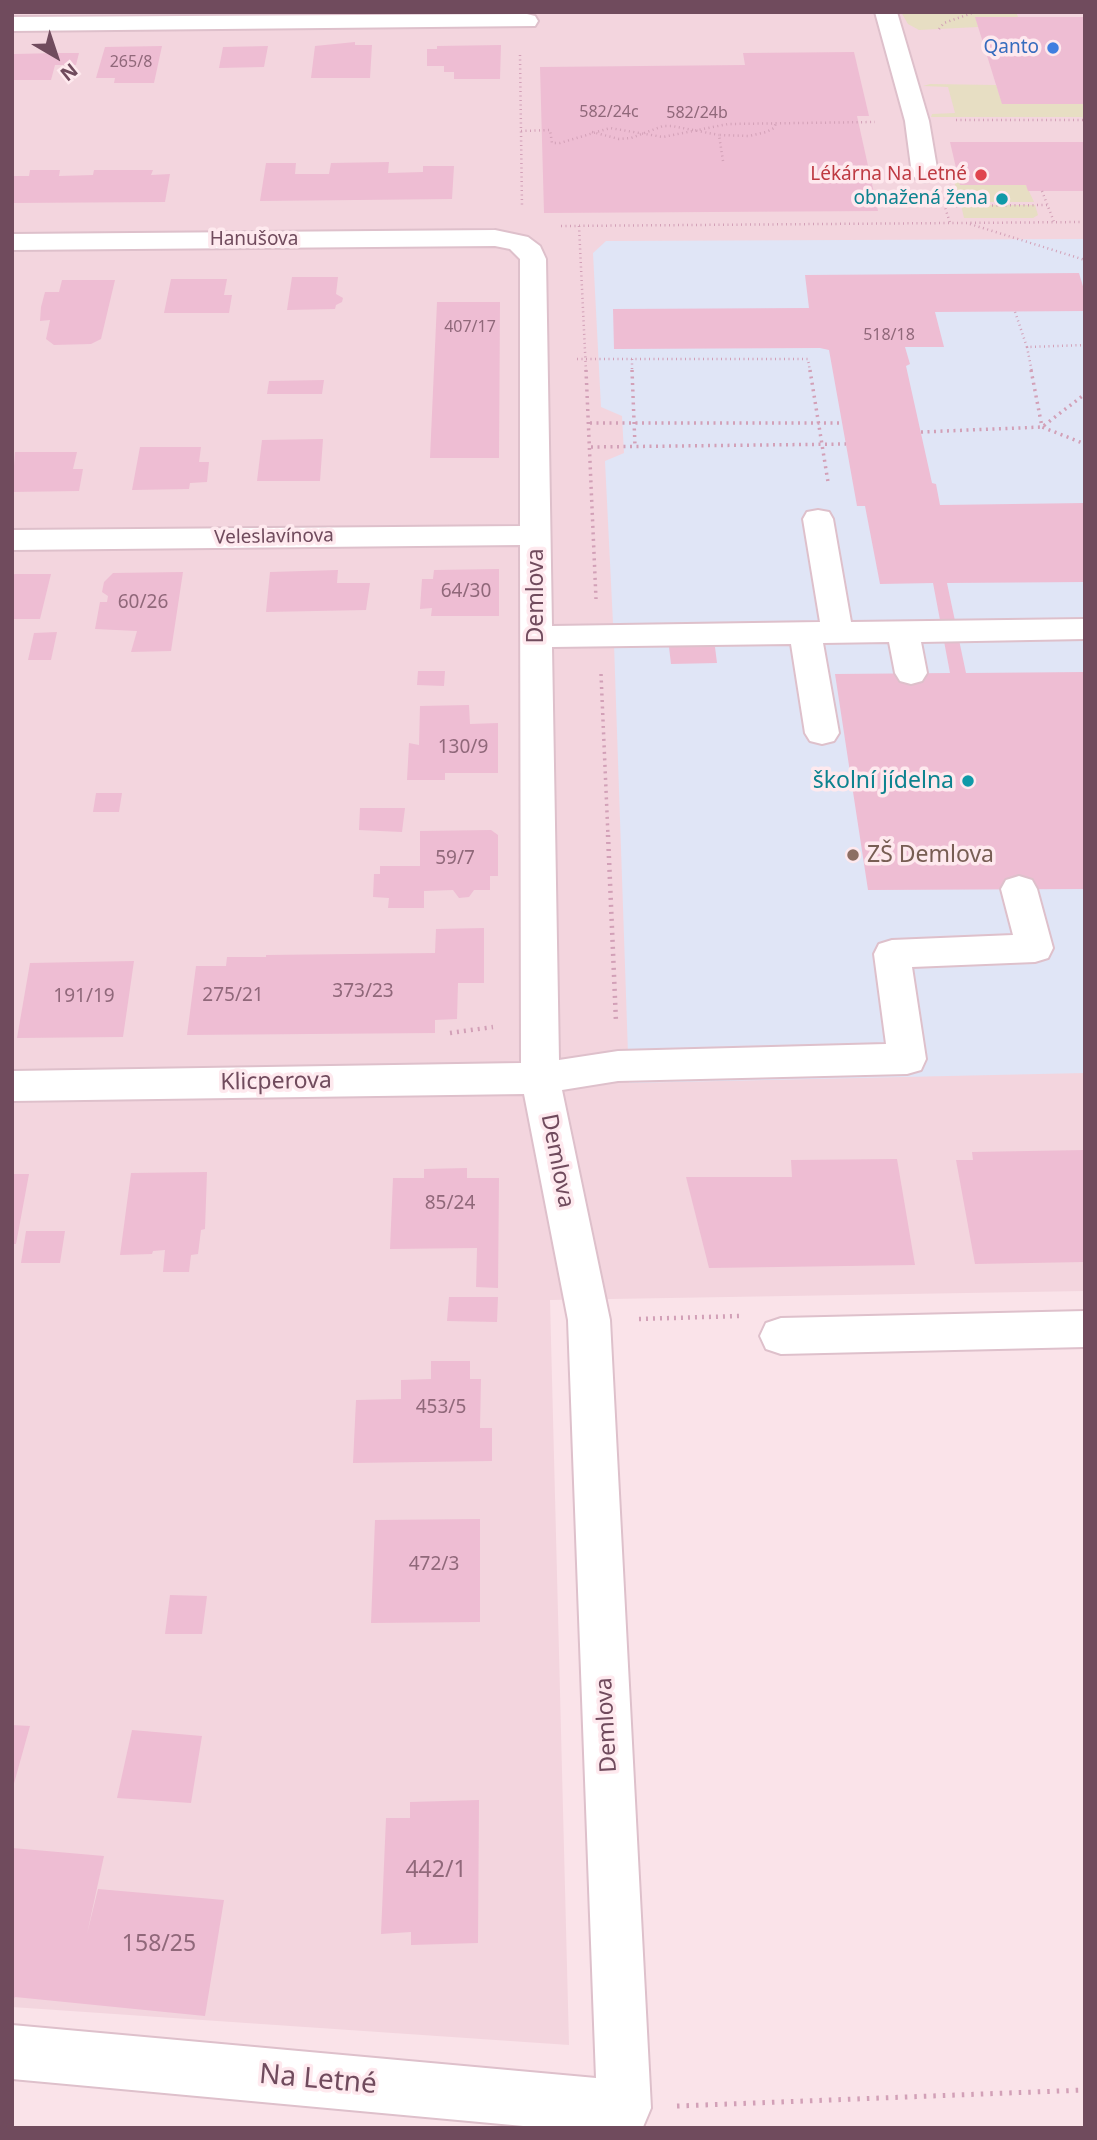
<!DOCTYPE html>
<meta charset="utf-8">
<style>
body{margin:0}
#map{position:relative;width:1097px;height:2140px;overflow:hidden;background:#fae3e9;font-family:"Noto Sans",sans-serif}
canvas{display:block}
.frame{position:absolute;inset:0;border:14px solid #704b5d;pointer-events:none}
.north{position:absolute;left:21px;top:21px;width:70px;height:70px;-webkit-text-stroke:5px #fee9ee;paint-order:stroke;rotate:141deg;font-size:19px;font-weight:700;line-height:28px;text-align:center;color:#704b5d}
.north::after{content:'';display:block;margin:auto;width:24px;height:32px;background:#704b5d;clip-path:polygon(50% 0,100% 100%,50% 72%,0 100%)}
</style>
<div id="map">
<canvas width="1097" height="2140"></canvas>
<div class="frame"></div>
<div class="north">N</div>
</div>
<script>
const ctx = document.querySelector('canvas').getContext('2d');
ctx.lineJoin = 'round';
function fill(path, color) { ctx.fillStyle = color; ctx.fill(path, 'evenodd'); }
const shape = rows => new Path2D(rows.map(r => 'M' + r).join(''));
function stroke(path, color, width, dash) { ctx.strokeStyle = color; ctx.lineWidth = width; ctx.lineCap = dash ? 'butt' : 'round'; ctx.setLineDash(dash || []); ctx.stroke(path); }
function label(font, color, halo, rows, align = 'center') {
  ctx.font = font + ' "Noto Sans",sans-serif'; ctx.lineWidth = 7; ctx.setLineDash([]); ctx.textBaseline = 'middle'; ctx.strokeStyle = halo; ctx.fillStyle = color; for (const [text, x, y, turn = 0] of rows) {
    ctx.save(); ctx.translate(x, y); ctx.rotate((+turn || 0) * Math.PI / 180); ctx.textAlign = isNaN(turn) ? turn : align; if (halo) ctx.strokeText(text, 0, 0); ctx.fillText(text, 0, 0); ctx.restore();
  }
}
const residential = shape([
 [12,12,1085,12,1085,1291,550,1300,569,2045,12,2007]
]);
const education = shape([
 [1085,239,1085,1073,629,1083,614,644,605,461,624,453,622,416,601,407,593,253,606,241]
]);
const green = shape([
 [901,12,1016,12,1018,17,976,17,978,27,919,30,908,24],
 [930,84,996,85,1003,104,1085,104,1085,123,1082,117,931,117,932,114,955,113,948,87,923,86],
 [950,167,956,167,960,185,1026,185,1034,202,960,202],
 [961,205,1035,205,1038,215,1033,218,964,218]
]);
const building = shape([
 [975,17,1085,17,1085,104,1002,104],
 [355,42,355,45,372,45,370,78,311,78,315,46],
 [501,45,500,79,454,79,454,72,444,72,444,66,427,66,427,49,437,49,437,46],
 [162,46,154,83,114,83,115,78,96,78,105,47],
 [268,46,264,67,219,68,223,47],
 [854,52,869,116,857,116,878,211,544,213,540,67,745,65,743,53],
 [58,53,79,53,76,65,55,65,51,80,12,80,14,54],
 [950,142,1085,142,1085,191,1028,191,1026,185,960,185],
 [389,162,388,173,423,172,423,166,454,166,452,199,260,201,266,163,296,163,295,174,329,174,331,163],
 [30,170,60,170,59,176,93,175,94,170,153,170,151,175,170,174,165,202,12,203,12,176,29,176],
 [1079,273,1085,293,1085,311,935,312,944,347,905,347,910,364,906,366,932,483,936,484,940,505,1085,503,1085,582,947,583,966,673,1085,672,1085,889,868,890,835,674,950,673,933,583,880,584,865,506,857,506,829,350,820,348,614,349,613,309,809,308,805,275],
 [292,277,338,277,336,294,343,298,342,302,336,305,335,309,287,310],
 [171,279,227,279,224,295,232,295,229,313,164,313],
 [62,280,115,280,101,339,91,344,54,345,46,339,50,320,40,321,41,307,45,292,59,292],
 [437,302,500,302,499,458,430,458],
 [324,380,322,394,267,394,269,381],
 [323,439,320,481,257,481,262,440],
 [140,447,201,447,199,462,209,462,207,482,190,483,189,489,132,490],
 [15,452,77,452,73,469,83,469,79,491,12,492],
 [499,569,499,616,431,616,432,608,420,609,422,579,433,579,434,570],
 [338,570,337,583,370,583,366,610,266,612,270,572],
 [183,572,171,651,131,652,137,631,95,629,100,602,107,602,108,596,102,592,104,582,113,573],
 [15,574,51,574,40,619,12,619,12,575],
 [57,632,51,660,28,660,34,633],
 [669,647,715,647,717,663,671,664],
 [418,671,445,671,444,686,417,685],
 [469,705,470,724,498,723,498,773,445,773,445,780,407,780,409,743,419,745,420,706],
 [96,793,122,793,119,812,93,812],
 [360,808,405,808,402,832,359,830],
 [491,830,498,835,498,876,490,876,490,890,474,890,469,897,459,898,453,890,424,891,424,908,388,908,389,898,373,897,374,874,380,874,380,866,420,866,420,831],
 [484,928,484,983,458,983,457,1019,435,1020,435,1033,187,1035,196,966,226,966,227,957,266,957,266,955,435,953,436,929],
 [134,961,123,1037,17,1038,30,963],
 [1085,1150,1085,1262,975,1264,956,1160,973,1160,972,1152],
 [897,1159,915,1265,709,1268,686,1177,792,1177,791,1160],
 [467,1168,467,1178,499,1178,498,1288,476,1287,477,1248,390,1249,393,1178,424,1178,424,1169],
 [207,1172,205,1229,201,1230,198,1254,191,1255,189,1272,163,1272,165,1250,153,1251,152,1254,120,1255,131,1173],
 [12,1174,29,1174,16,1244,12,1244],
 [26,1231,65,1231,60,1263,21,1263],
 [449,1297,498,1297,497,1322,447,1321],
 [431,1361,470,1361,470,1379,481,1379,480,1428,492,1428,492,1461,353,1463,356,1400,401,1399,401,1380,431,1379],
 [480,1519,480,1622,371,1623,375,1520],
 [170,1595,207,1596,202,1634,165,1634],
 [12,1725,30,1726,13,1787,12,1787],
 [132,1730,202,1736,191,1803,117,1798],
 [479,1800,478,1943,411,1945,411,1932,381,1934,386,1818,410,1818,410,1802],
 [12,1848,104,1856,87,1934,98,1889,224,1900,205,2016,15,1997,12,2002]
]);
const pathFar3 = shape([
 [939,29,944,23,975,12],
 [520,55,522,207],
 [956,120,1085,120],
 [521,131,550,130,552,143,560,143,610,128,663,137,728,124,875,122],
 [592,132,619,139,631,138,663,126,672,126,719,135],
 [723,161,719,135,749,136,766,132,774,128,776,123],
 [1042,191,1054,222],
 [944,204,950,223],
 [947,206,1047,205],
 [970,224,1085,260],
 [561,226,1085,222],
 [579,226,586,372],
 [1015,312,1027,347,1085,345],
 [1027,347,1032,372],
 [577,359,808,359,810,372],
 [632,359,632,372]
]);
const pathFar2 = shape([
 [586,370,596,599],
 [632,370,635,446],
 [810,370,828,482],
 [1031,370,1042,427,1085,444],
 [590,423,842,423],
 [921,432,1042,427,1085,394],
 [591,447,846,444],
 [601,674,608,836]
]);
const pathFar1 = shape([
 [608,835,616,1022],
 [450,1033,493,1027],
 [639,1319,739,1316]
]);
const path = shape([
 [677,2106,1085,2090]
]);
const minor = shape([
 [875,12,897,12,929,121,938,174,934,179,925,182,916,179,912,174,905,121,875,12],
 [527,14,535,16,538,21,535,26,12,31,12,17,527,14],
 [495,230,528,237,540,246,546,259,552,626,820,622,803,519,807,512,818,510,829,512,833,519,851,622,1085,619,1085,639,921,642,927,673,922,681,911,684,900,681,895,673,889,642,823,643,839,733,834,741,822,744,810,741,805,733,791,644,552,647,559,1060,618,1051,886,1044,874,954,879,944,892,940,1013,935,1001,889,1006,880,1019,876,1032,880,1037,889,1053,948,1048,958,1035,962,912,967,926,1059,921,1070,907,1074,618,1081,562,1090,610,1320,651,2108,643,2127,545,2128,12,2079,12,2025,596,2078,568,1320,524,1094,12,1101,12,1071,521,1063,520,545,12,550,12,530,520,526,520,259,510,249,495,246,12,250,12,234,495,230],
 [1085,1311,1085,1347,781,1354,766,1349,760,1336,766,1323,781,1318,1085,1311]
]);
const markers = [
 [1053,48,7,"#3f7fe0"],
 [981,175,7,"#e0444e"],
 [1002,199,7,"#0f9aa8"],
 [968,781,7,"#0f9aa8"],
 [853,855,7,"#8d6e63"]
];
const farNumbernames = [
 ["265/8",131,62],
 ["582/24c",609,112],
 ["582/24b",697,113],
 ["407/17",470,327],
 ["518/18",889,335]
];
const farShopnames = [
 ["Qanto",1039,48]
];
const farHealthnames = [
 ["Lékárna Na Letné",967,175]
];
const farCulturenames = [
 ["obnažená žena",988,199]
];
const farStreetnames = [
 ["Hanušova",254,240],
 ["Veleslavínova",274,537,-1]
];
const numberNames = [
 ["64/30",466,592],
 ["60/26",143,603],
 ["130/9",463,748],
 ["59/7",455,859],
 ["373/23",363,992],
 ["275/21",233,996],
 ["191/19",84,997],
 ["85/24",450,1204],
 ["453/5",441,1408],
 ["472/3",434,1565]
];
const streetNames = [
 ["Demlova",536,596,-90],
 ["Klicperova",276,1082,-1],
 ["Demlova",557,1161,79],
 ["Demlova",607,1725,-93]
];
const cultureNames = [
 ["školní jídelna",954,781]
];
const educationNames = [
 ["ZŠ Demlova",867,855]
];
const nearNumbernames = [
 ["442/1",436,1870],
 ["158/25",159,1944]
];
const nearStreetnames = [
 ["Na Letné",318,2080,5]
];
fill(residential, '#f3d5de');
fill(education, '#e0e5f6');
fill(green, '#e7dec3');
fill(building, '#eebdd3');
stroke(minor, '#dec0cb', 4);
stroke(pathFar3, '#d2a0b7', 2.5, [1, 3.5]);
stroke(pathFar2, '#d2a0b7', 3.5, [2, 4.5]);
stroke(pathFar1, '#d2a0b7', 4.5, [2, 5]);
stroke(path, '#d2a0b7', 5, [2.5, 7]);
fill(minor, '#fff');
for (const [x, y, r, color] of markers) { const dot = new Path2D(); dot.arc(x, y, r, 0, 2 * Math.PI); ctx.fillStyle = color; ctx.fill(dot); stroke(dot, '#fee9ee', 2.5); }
label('16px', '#90687a', null, farNumbernames);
label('19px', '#366cbe', '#fee9ee', farShopnames, 'right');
label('19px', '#be3a42', '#fee9ee', farHealthnames, 'right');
label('19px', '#0d838f', '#fee9ee', farCulturenames, 'right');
label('19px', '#704b5d', '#fee9ee', farStreetnames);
label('19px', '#90687a', null, numberNames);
label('23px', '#704b5d', '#fee9ee', streetNames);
label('23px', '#0d838f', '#fee9ee', cultureNames, 'right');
label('23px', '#785e54', '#fee9ee', educationNames, 'left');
label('23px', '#90687a', null, nearNumbernames);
label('28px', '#704b5d', '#fee9ee', nearStreetnames);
</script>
